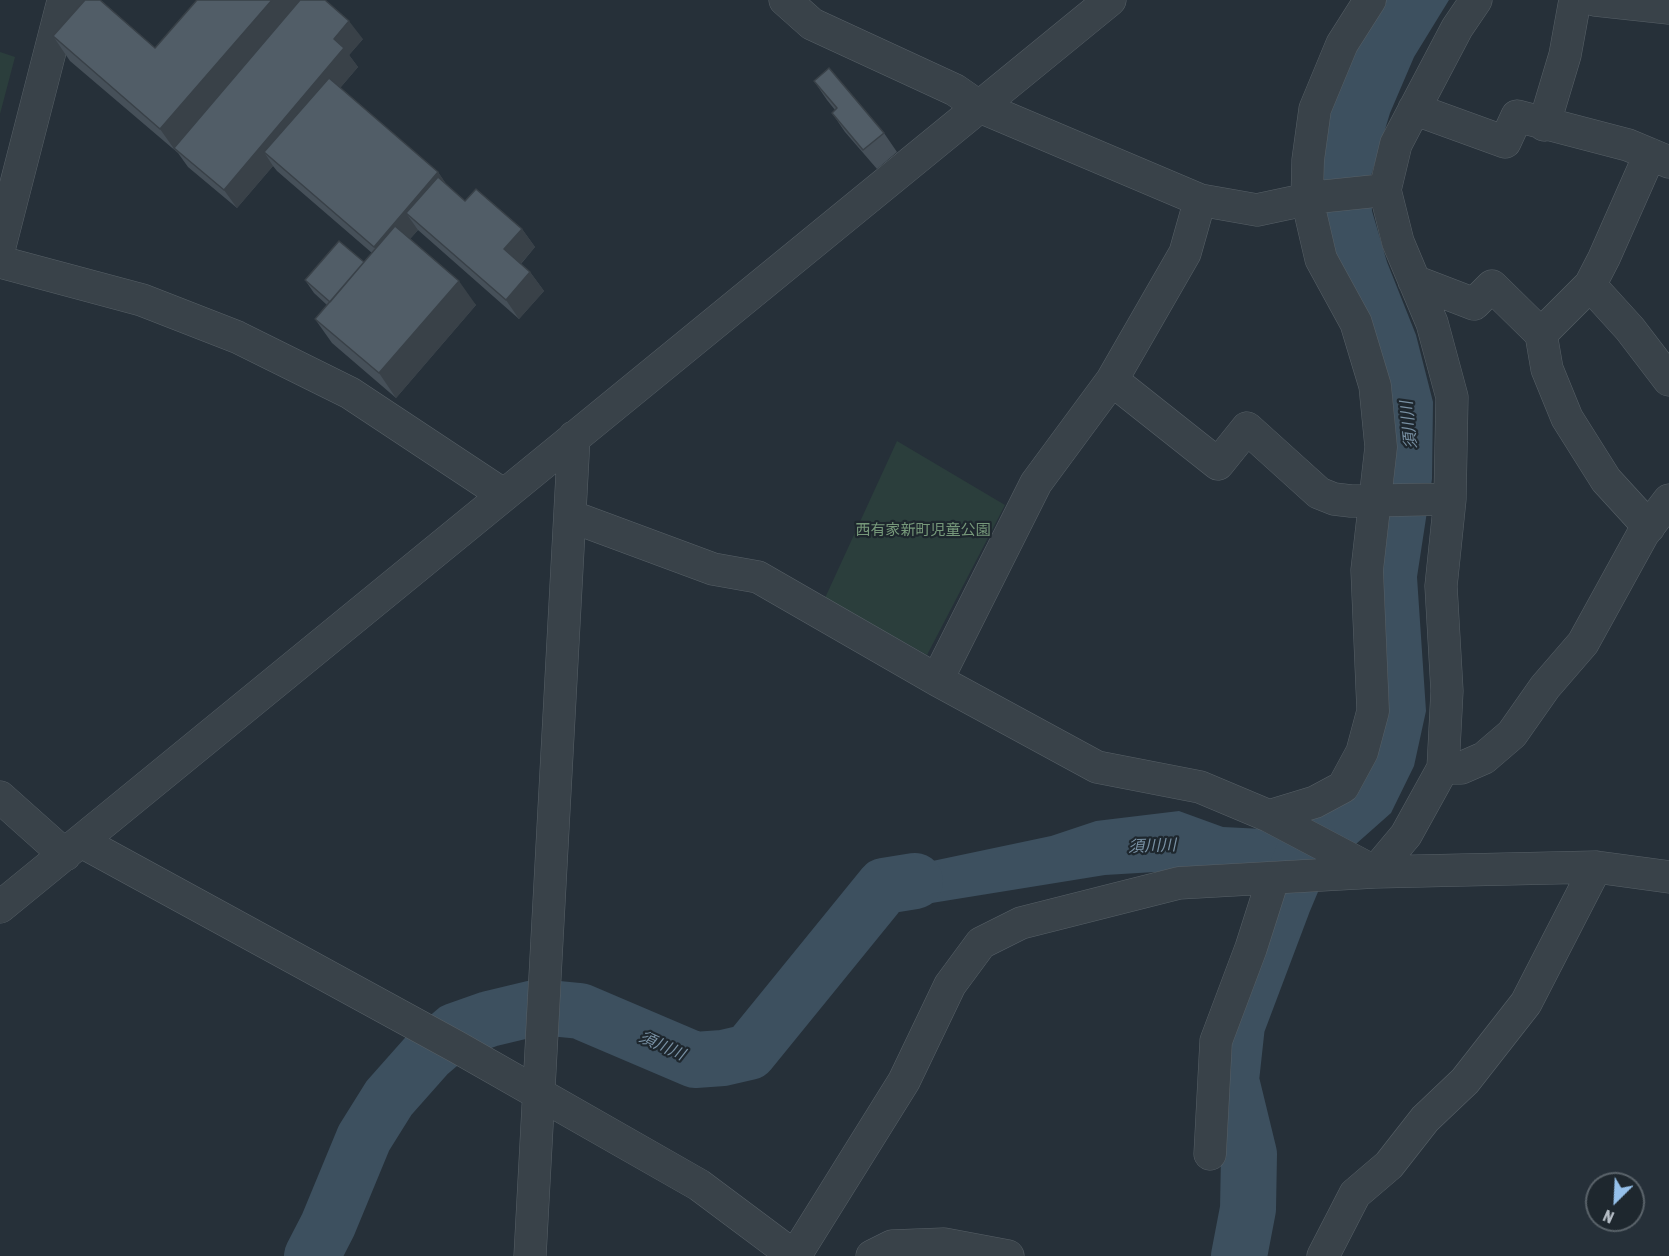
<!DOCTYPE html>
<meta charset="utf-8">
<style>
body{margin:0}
#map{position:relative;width:1669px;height:1256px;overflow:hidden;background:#263039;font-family:"Asap Condensed",sans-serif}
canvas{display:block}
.north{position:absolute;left:1585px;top:1172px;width:60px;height:60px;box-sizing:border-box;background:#1e272e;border:2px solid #5a636a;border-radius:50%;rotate:204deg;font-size:16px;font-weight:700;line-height:24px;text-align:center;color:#b5bdc5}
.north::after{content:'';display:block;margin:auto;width:21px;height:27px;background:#95c0ea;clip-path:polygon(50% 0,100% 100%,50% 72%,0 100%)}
</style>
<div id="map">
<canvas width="1669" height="1256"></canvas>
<div class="north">N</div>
</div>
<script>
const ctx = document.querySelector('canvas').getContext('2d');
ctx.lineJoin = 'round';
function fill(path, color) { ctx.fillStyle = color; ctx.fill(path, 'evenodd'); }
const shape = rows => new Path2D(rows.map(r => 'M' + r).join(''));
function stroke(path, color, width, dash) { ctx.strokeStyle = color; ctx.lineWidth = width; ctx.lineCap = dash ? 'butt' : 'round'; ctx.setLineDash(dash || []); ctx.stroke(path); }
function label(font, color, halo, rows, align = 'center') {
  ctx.font = font + ' "Asap Condensed","Noto Sans JP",sans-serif'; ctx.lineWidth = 4.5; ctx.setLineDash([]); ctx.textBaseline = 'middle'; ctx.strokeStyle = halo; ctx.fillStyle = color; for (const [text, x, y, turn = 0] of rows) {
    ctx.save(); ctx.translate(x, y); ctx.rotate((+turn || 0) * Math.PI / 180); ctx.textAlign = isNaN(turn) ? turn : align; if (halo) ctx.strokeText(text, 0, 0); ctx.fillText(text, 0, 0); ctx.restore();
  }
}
const green = shape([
 [0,52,15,57,0,114],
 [897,441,1005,505,927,655,825,598]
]);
const water = shape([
 [1384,0,1449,0,1414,57,1390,113,1371,176,1372,211,1387,262,1416,335,1433,402,1432,479,1417,577,1426,711,1414,766,1391,813,1356,844,1322,862,1105,875,907,907,837,925,885,871,1051,836,1096,821,1179,811,1223,827,1263,829,1350,793,1374,571,1390,477,1323,213,1318,159,1325,112,1353,50]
]);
const river = shape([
 [312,1256,328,1225,364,1138,389,1098,428,1054,455,1031,489,1019,539,1007,580,1011,695,1060,723,1058,749,1052,884,886,915,881],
 [1239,1256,1248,1209,1249,1154,1231,1080,1237,1025,1283,903,1309,841]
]);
const minor = shape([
 [785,0,812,24,955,90,978,106,1200,200,1257,210,1318,197,1385,190],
 [1595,0,1669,8],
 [1414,109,1505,142,1517,116,1628,145,1669,162],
 [1544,125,1565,55,1575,0],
 [0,246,62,5,69,0],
 [0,262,142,300,237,337,350,393,504,495],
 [1414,281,1474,304,1492,286,1541,334,1547,369,1567,418,1606,480,1649,527],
 [1590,285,1630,329,1669,380],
 [1541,334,1590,285,1604,258,1650,154],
 [1112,380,1218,464,1247,428,1319,493,1334,499,1351,501,1450,499],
 [570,516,713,569,758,577,937,680,1097,767,1200,787,1269,816,1375,872],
 [937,680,1036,483,1112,380,1185,253,1200,200],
 [1443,768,1461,768,1484,758,1512,734,1545,687,1583,643,1643,534,1669,500],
 [0,797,65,855],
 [1269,816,1315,802,1343,787,1362,752,1373,711,1367,570,1381,447,1375,386,1356,323,1321,259,1307,199,1308,160,1315,109,1342,44,1370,0],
 [82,842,457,1047,699,1185,794,1256],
 [1375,872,1406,835,1443,768,1447,691,1441,586,1450,499,1452,397,1432,323,1398,242,1385,190,1396,144,1457,28,1476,0],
 [0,907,1110,0],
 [1210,1154,1216,1041,1251,948,1273,879],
 [530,1256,574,437],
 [795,1256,904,1081,950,985,981,943,1021,923,1179,883,1375,872,1596,867,1669,877],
 [872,1256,892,1246,944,1244,1008,1256],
 [1323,1256,1355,1194,1389,1165,1425,1119,1465,1081,1526,1003,1596,867]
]);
const wall = shape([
 [53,36,155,48,363,39,349,55,358,67,340,88,438,172,446,184,465,201,522,229,535,247,521,264,530,272,544,291,519,319,418,230,410,239,476,305,396,398,332,343,315,319,327,305,314,293,305,280,364,262,372,253,277,171,273,166,237,208,188,167,178,153,70,61],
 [814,81,884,133,897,152,877,169,845,132,832,113,835,110,827,100]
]);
const shadedWall = shape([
 [272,0,310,0,174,148,177,153,160,129],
 [349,21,363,39,349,55,358,67,276,163,264,152,273,166,237,208,224,190,334,39],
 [438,172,451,191,406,213,418,230,387,265,374,247],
 [522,229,535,247,517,268,504,249],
 [530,272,544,291,519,319,506,300],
 [459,281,476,305,396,398,379,373]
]);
const building = shape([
 [85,0,100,0,155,48,197,0,272,0,160,129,53,36,85,0],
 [300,0,325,0,349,21,334,39,344,48,224,190,174,148,300,0],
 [829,68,884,133,863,150,832,113,837,108,814,81,829,68],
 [329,78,438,172,374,247,264,152,329,78],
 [438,177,465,201,476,189,522,229,504,249,530,272,506,300,406,213,438,177],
 [395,226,459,281,379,373,315,319,395,226],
 [339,241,364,262,330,302,305,280,339,241]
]);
const parkNames = [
 ["西有家新町児童公園",923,530]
];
const waterNames = [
 ["須川川",1409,425,-96],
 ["須川川",1152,846,-2],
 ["須川川",662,1046,24]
];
fill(green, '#2b3e3c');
fill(water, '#3d505f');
stroke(river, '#3d505f', 56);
stroke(minor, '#576067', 33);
stroke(minor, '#394249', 32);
fill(wall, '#465059');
fill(shadedWall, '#394148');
fill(building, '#515d67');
stroke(building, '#394148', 1.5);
label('15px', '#76987a', '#1e272e', parkNames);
label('italic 16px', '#7991a4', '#1e272e', waterNames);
</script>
